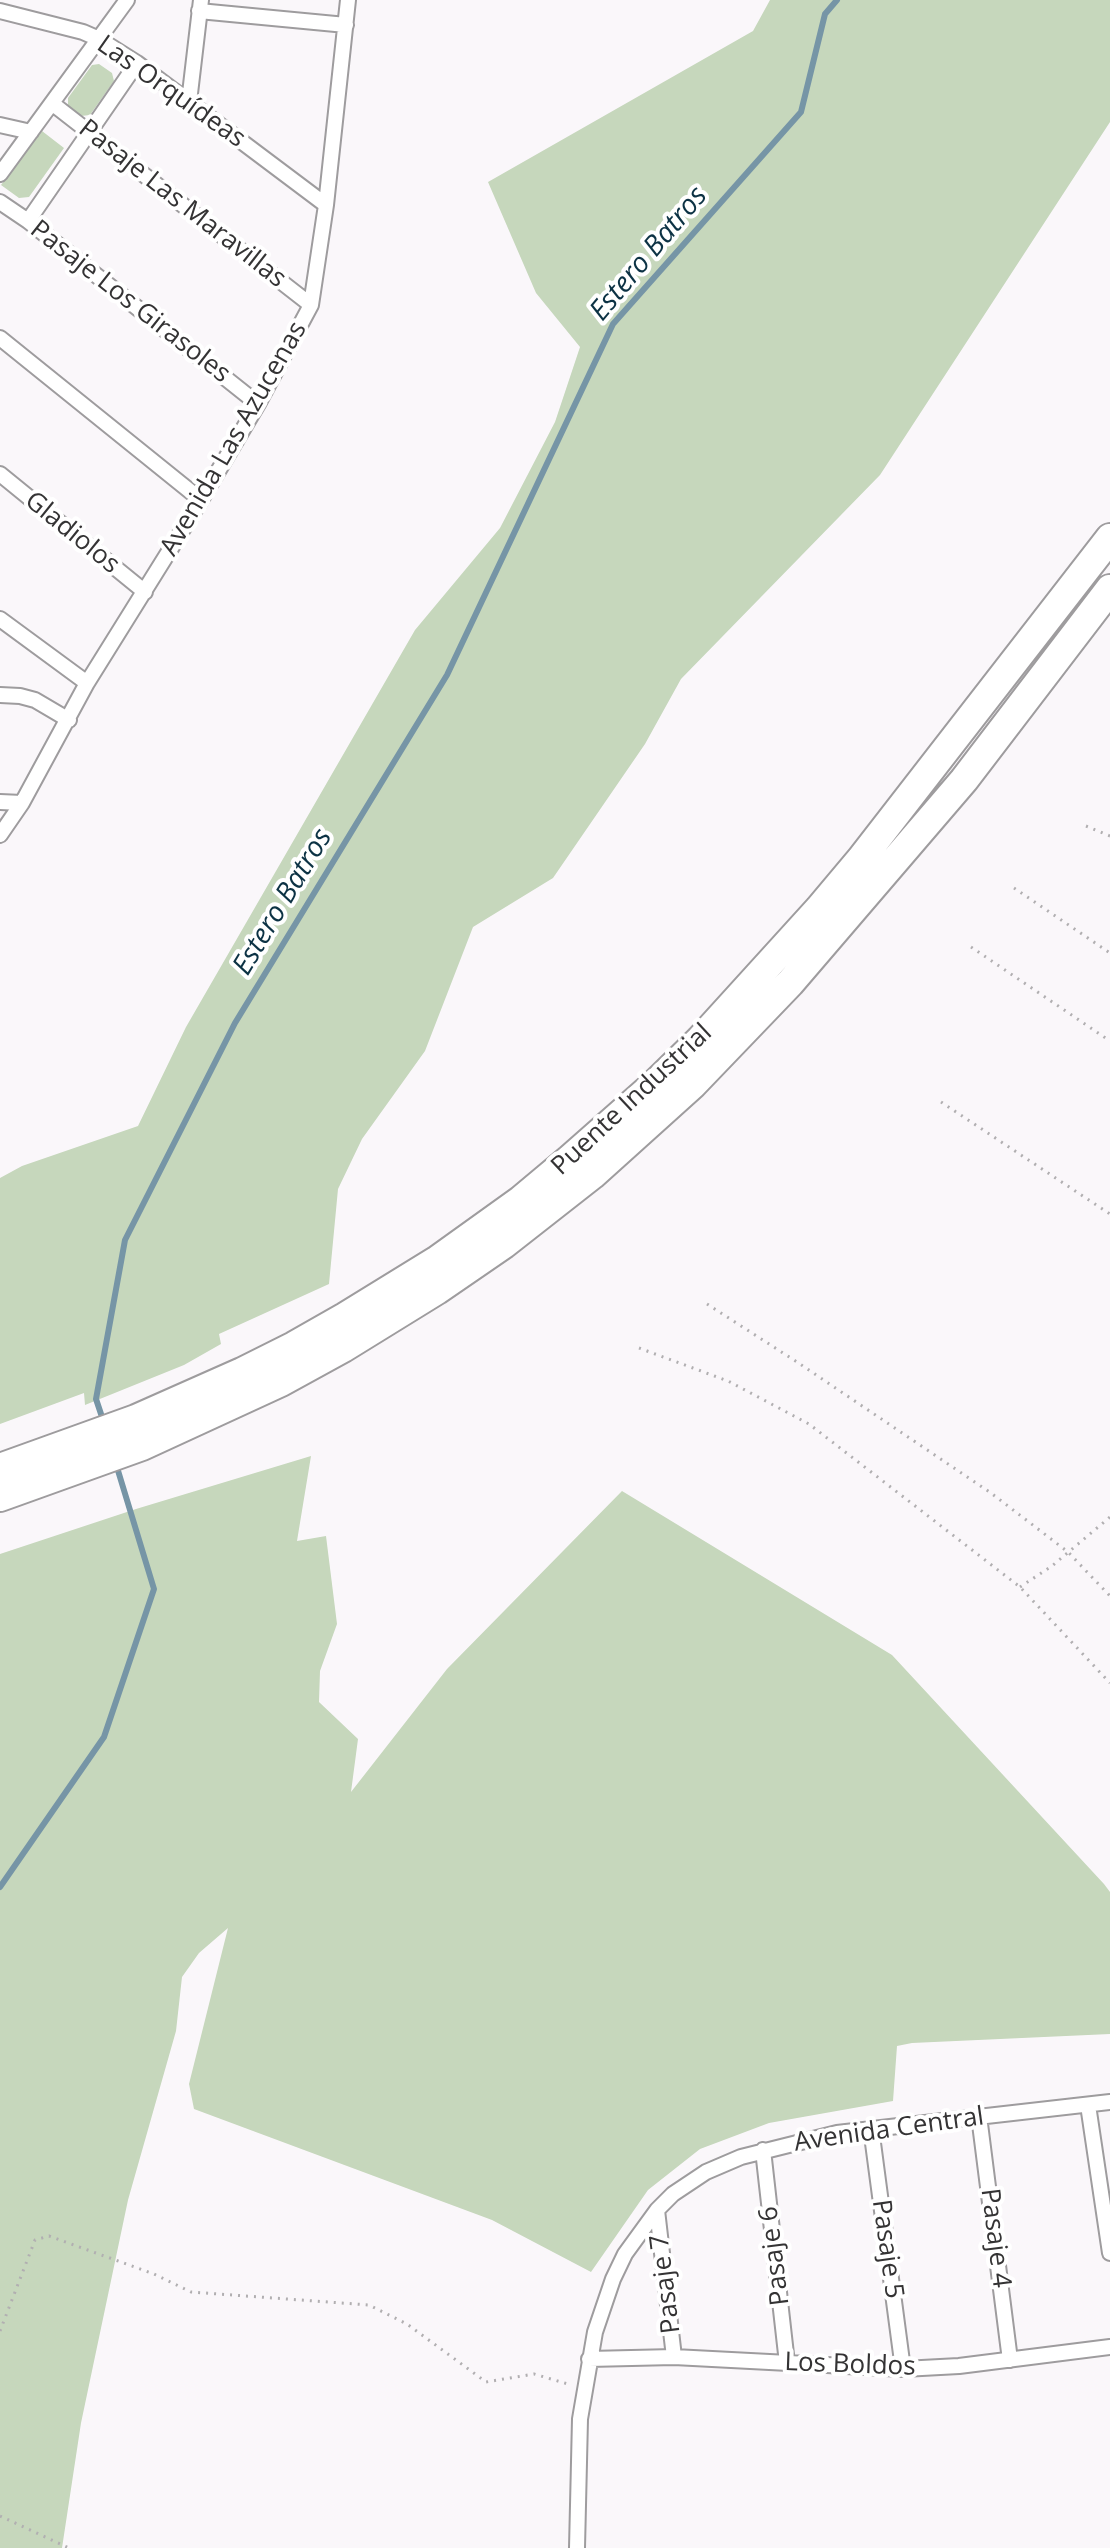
<!DOCTYPE html>
<meta charset="utf-8">
<style>
body{margin:0}
canvas{display:block;background:#faf7fa}
</style>
<canvas width="1110" height="2548"></canvas>
<script>
const ctx = document.querySelector('canvas').getContext('2d');
ctx.lineJoin = 'round';
function fill(path, color) { ctx.fillStyle = color; ctx.fill(path, 'evenodd'); }
const shape = rows => new Path2D(rows.map(r => 'M' + r).join(''));
function stroke(path, color, width, dash) { ctx.strokeStyle = color; ctx.lineWidth = width; ctx.lineCap = dash ? 'butt' : 'round'; ctx.setLineDash(dash || []); ctx.stroke(path); }
function label(font, color, halo, rows, align = 'center') {
  ctx.font = font + ' "Open Sans",sans-serif'; ctx.lineWidth = 8; ctx.setLineDash([]); ctx.textBaseline = 'middle'; ctx.strokeStyle = halo; ctx.fillStyle = color; for (const [text, x, y, turn = 0] of rows) {
    ctx.save(); ctx.translate(x, y); ctx.rotate((+turn || 0) * Math.PI / 180); ctx.textAlign = isNaN(turn) ? turn : align; if (halo) ctx.strokeText(text, 0, 0); ctx.fillText(text, 0, 0); ctx.restore();
  }
}
const green = shape([
 [770,0,1110,0,1110,122,880,475,681,679,645,744,553,878,473,927,425,1051,362,1139,338,1189,329,1284,219,1334,221,1344,184,1365,85,1405,84,1393,0,1424,0,1178,22,1166,138,1126,186,1027,415,630,500,528,555,422,580,347,536,293,488,182,753,31],
 [99,64,112,73,114,81,90,115,81,116,68,105,68,98,92,65],
 [42,131,64,148,29,197,19,198,1,185],
 [311,1456,297,1541,326,1536,337,1624,320,1671,319,1702,358,1739,351,1792,447,1669,622,1491,892,1655,1104,1884,1110,1892,1110,2034,912,2043,897,2046,893,2101,769,2123,700,2149,648,2190,591,2272,492,2220,194,2109,189,2084,228,1928,199,1953,182,1977,176,2031,128,2200,81,2423,62,2548,0,2548,0,1554,136,1509]
]);
const stream = shape([
 [104,1423,96,1399,125,1240,235,1023,447,675,613,324,801,112,825,14,837,0],
 [0,1887,104,1737,154,1589,116,1464]
]);
const path = shape([
 [1086,826,1110,836],
 [1014,888,1110,953],
 [971,947,1110,1041],
 [941,1102,1110,1214],
 [707,1304,797,1362,991,1493,1068,1552,1110,1596],
 [639,1348,728,1381,809,1424,1020,1587,1110,1683],
 [1020,1587,1052,1566,1110,1517],
 [0,2331,35,2240,49,2236,154,2274,191,2292,369,2305,407,2324,486,2382,534,2374,568,2384],
 [0,2516,69,2548]
]);
const street = shape([
 [0,11,83,32,99,39,137,63,326,205],
 [199,11,346,25],
 [189,102,201,0],
 [53,104,311,305],
 [0,125,31,132],
 [0,174,127,0],
 [0,202,28,221,258,404],
 [28,221,137,63],
 [0,338,201,500],
 [0,474,145,592],
 [0,619,87,683],
 [0,695,20,696,35,700,69,720],
 [0,802,22,803],
 [0,835,22,803,87,683,201,500,258,404,311,305,326,205,348,0],
 [1088,2105,1110,2253],
 [979,2116,1010,2360],
 [871,2128,903,2369],
 [763,2150,787,2363],
 [657,2210,674,2357],
 [589,2359,674,2357,903,2369,959,2366,1110,2347],
 [577,2548,580,2419,595,2332,613,2279,625,2254,657,2210,673,2194,706,2172,741,2157,837,2133,1110,2102]
]);
const highway = shape([
 [0,1468,136,1419,242,1372,294,1346,345,1317,436,1261,521,1200,570,1159,655,1084,700,1040,819,909,861,859,1110,538],
 [0,1497,142,1446,281,1382,343,1348,437,1290,504,1244,592,1175,693,1084,790,983,964,780,1110,589]
]);
const streetNames = [
 ["Las Orquídeas",171,92,35],
 ["Pasaje Las Maravillas",182,204,38],
 ["Pasaje Los Girasoles",130,302,38],
 ["Avenida Las Azucenas",234,439,-60],
 ["Gladiolos",72,533,39],
 ["Puente Industrial",632,1100,-43],
 ["Avenida Central",889,2130,-8],
 ["Pasaje 4",995,2238,83],
 ["Pasaje 5",887,2249,82],
 ["Pasaje 6",775,2256,-97],
 ["Pasaje 7",666,2284,-97],
 ["Los Boldos",850,2365,2]
];
const waterNames = [
 ["Estero Batros",649,254,-50],
 ["Estero Batros",283,902,-59]
];
fill(green, '#c6d7bc');
stroke(stream, '#7695a6', 6);
stroke(street, '#9e9c9e', 18);
stroke(highway, '#9e9c9e', 32);
stroke(path, '#b1afb1', 3, [2, 6]);
stroke(street, '#fff', 14);
stroke(highway, '#fff', 28);
label('26px', '#343334', '#fff', streetNames);
label('italic 28px', '#0c3244', '#fff', waterNames);
</script>
